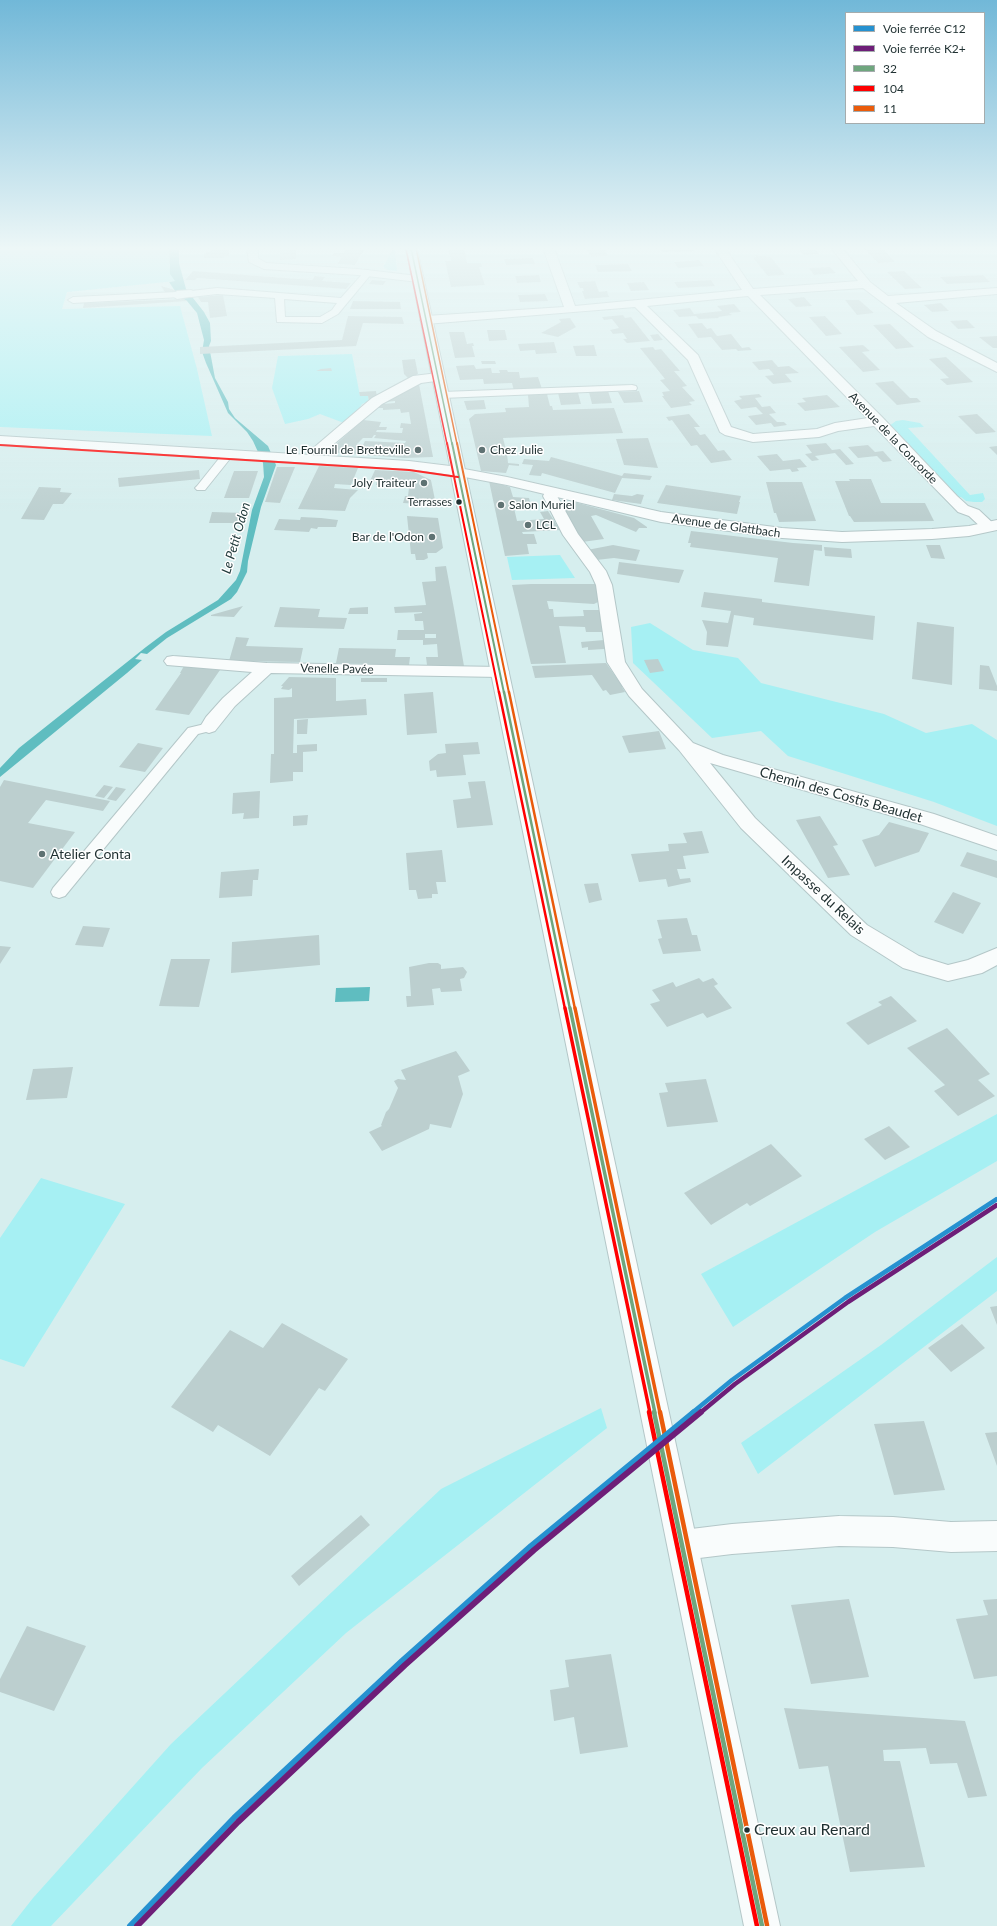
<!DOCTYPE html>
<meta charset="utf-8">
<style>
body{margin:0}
#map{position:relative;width:997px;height:1926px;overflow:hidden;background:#d6eeee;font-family:Lato,sans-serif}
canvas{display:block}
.legend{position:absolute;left:845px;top:12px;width:140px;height:112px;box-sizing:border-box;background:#fff;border:1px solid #a5acad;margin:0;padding:5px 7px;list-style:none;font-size:12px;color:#1f3031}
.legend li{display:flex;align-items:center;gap:8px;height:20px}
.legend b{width:20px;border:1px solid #a5acad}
</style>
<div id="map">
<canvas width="997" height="1926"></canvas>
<ul class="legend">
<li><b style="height:5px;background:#2691d0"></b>Voie ferrée C12</li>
<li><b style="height:5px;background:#6e1e78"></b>Voie ferrée K2+</li>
<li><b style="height:5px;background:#6fa67e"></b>32</li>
<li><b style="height:5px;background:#f00"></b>104</li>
<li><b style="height:5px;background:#ea5b0c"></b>11</li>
</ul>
</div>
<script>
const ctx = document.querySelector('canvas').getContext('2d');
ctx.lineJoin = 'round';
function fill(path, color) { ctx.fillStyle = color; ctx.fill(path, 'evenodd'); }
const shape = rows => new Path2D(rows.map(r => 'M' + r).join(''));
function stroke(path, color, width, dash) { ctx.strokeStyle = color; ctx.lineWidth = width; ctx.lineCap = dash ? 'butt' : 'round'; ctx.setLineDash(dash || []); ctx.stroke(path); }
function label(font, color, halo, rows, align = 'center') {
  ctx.font = font + ' Lato,sans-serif'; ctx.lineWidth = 3; ctx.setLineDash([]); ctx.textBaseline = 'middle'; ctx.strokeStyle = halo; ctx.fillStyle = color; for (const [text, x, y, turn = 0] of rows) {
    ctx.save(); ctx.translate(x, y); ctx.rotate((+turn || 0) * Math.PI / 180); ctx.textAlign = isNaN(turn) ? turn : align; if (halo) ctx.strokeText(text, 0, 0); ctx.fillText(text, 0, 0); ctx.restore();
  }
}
const green = shape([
 [0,248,169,248,169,267,176,281,67,292,62,309,180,306,197,369,212,436,0,427],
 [393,249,395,249,397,271,388,270,383,267],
 [352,354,360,396,368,396,369,401,362,404,358,411,344,423,320,414,308,419,285,424,272,388,278,356],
 [903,420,920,423,924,427,908,428,970,495,983,493,985,499,982,502,974,502,966,501,961,497,956,497,889,426,896,421],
 [560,555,575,578,512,580,507,557],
 [650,623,693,650,738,658,761,683,884,714,926,733,972,724,997,740,997,826,934,802,788,756,761,731,712,738,633,663,631,627],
 [997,1114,997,1161,875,1232,733,1327,701,1274],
 [41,1178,125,1204,24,1367,0,1359,0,1238],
 [997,1257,997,1291,758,1474,741,1443,881,1345],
 [601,1408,607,1428,346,1633,202,1768,51,1926,11,1926,33,1898,171,1744,441,1489]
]);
const water = shape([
 [169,248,179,248,179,263,186,289,204,312,210,323,211,341,209,346,215,378,228,402,229,409,235,418,268,446,276,465,261,507,248,561,247,572,237,592,231,599,167,638,147,654,141,653,135,659,142,660,127,673,0,777,0,768,19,748,146,647,166,632,218,600,236,580,240,571,252,510,264,477,263,463,253,441,247,432,228,413,206,363,202,352,204,340,197,313,187,301,182,299,177,294,169,282,175,281,170,274],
 [370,987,369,1001,335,1002,336,988]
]);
const building = shape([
 [211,248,229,248,229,256,224,256,224,258,204,258,204,254,211,251],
 [280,248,296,248,296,259,280,260],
 [347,248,365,248,355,265,337,264,342,257,332,256,334,253,344,253],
 [448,248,464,248,467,263,481,263,482,267,479,267,485,285,451,287,445,261,451,261],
 [604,248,608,256,591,257,587,249],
 [663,248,693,248,695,251,662,252,660,249],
 [798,248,814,248,819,254,804,255],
 [864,248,882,248,895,262,878,263],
 [755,255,771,257,785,275,768,276,753,258,756,257],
 [533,258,535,264,506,265,504,259],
 [699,260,704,266,678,268,674,262],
 [628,264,632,271,598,272,595,265],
 [830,267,836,273,814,275,809,268],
 [193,271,312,280,315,276,325,277,322,281,351,283,346,289,197,278,195,280,185,280],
 [904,271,922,288,905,289,887,272],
 [539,275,541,282,517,283,515,276],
 [983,275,990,282,947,284,940,277],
 [372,280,386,281,383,285,369,284],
 [711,280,715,286,678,288,674,282],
 [595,281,599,292,607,291,609,297,585,299,582,291,584,291,583,288,580,288,577,282],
 [644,282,649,290,631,291,627,283],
 [161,286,175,290,177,293,166,294],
 [545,294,548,301,520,302,518,295],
 [223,295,227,316,210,318,208,302,201,302,198,297],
 [804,297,812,306,796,307,788,299],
 [184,299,187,301,83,308,84,303],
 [845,300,859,300,874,313,857,315],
 [353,301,400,302,401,309,350,309],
 [941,303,949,311,932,312,924,305],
 [734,304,741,312,729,313,732,315,718,317,719,318,699,319,696,316,679,317,673,310,690,308,694,314,722,311,717,306],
 [623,315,625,318,631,317,650,341,627,343,623,339,627,339,623,333,613,334,610,330,619,328,612,319,604,320,602,317],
 [348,316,402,317,404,324,363,323,356,346,200,354,200,347,342,340],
 [825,316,842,334,826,336,809,317],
 [570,318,576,327,558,337,541,333,561,322,559,319],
 [967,320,975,328,958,329,950,321],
 [702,323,707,329,711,328,717,336,731,334,742,348,749,347,752,350,738,351,736,349,722,350,711,337,698,338,688,324],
 [890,324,914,347,896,349,873,325],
 [487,330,505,330,507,340,489,341],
 [449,332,464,332,467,344,473,343,474,346,472,346,475,357,455,358],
 [658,334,663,340,654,341,650,335],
 [997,336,997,348,993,348,979,337],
 [554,342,557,353,536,354,535,350,520,351,518,344],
 [594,345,597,356,576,356,573,346],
 [863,345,870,351,862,352,880,370,863,372,839,347],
 [653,347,655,350,661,349,680,371,674,371,687,386,682,387,695,401,689,402,692,405,671,408,662,396,664,396,662,392,670,391,660,380,665,379,640,348],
 [946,357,973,382,947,385,940,379,949,378,929,359],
 [415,359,418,374,409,379,404,374,402,360],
 [772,360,778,367,789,366,799,373,785,374,792,382,773,384,765,376,774,375,772,372,769,369,759,370,752,362],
 [481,361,495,361,496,364,482,364],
 [474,365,476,369,491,368,492,373,500,373,499,370,507,370,508,372,519,372,520,378,538,377,542,389,514,391,512,383,484,384,483,379,460,380,456,366],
 [331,368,332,371,316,371,321,369],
 [893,381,910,398,917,398,921,402,897,405,875,383],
 [419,384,433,457,404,458,327,452,363,420,381,422,379,427,387,427,386,430,377,430,376,432,402,433,403,428,400,428,401,423,411,424,409,412,401,413,400,409,383,410,383,408,377,408,382,404,395,403,395,401,385,402],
 [374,435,376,435,374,438,406,441,405,443,365,441,363,445,357,444,363,438,372,438],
 [376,391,377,396,369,401,368,396,360,396,359,392],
 [608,391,612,403,592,404,589,392],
 [639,391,643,402,624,403,618,392],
 [558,393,578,393,581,404,561,405],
 [547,394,550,406,552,406,553,410,614,408,623,433,503,438,507,454,508,463,519,464,519,466,509,465,506,473,481,471,469,419,475,414,506,412,505,408,529,407,528,395],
 [759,394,762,397,755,398,762,407,770,406,776,413,769,414,777,422,784,422,787,425,774,427,771,423,756,425,748,416,763,414,756,407,741,409,734,401,742,399,739,396],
 [827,395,840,407,805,411,797,403,806,402,802,398],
 [484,400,486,409,467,410,464,401],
 [689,414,700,427,694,427,700,435,705,434,718,451,724,450,732,460,711,463,697,445,691,446,672,420,669,421,666,417],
 [977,414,996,432,976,434,958,416],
 [648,438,658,468,624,465,616,439],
 [826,443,832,450,840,449,854,464,846,465,835,453,815,456,819,460,812,461,805,454,812,453,806,445],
 [868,445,875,452,883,451,892,461,883,462,877,456,858,458,848,447],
 [997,446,997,455,989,447],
 [777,454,783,461,800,459,807,467,797,468,799,471,792,472,790,469,770,471,757,456],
 [551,457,622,476,624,473,652,476,650,480,622,478,615,493,542,473,541,476,529,475,533,465,522,464,524,459,549,461],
 [319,466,358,468,351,485,335,484,334,488,358,490,350,498,345,511,298,509],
 [277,467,295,467,280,503,265,502],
 [199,470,200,479,119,487,118,478],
 [375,470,414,472,431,480,436,505,403,503,405,496,408,496,409,488,376,485,377,481,370,481],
 [234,471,258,471,249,498,224,498],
 [849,479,871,479,881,503,925,503,934,521,854,522,850,516,849,516,835,481,850,481],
 [489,481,510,487,513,497,529,498,530,502,522,502,523,508,514,508,517,521,544,519,540,512,548,511,560,530,522,532,523,534,534,534,537,544,527,544,529,554,505,556],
 [766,482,802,482,816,521,779,522,776,513,774,513],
 [666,485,741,496,739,502,740,502,737,514,657,503],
 [39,487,61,488,60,492,72,493,63,504,53,504,44,520,21,519],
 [614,494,632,496,637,494,644,495,641,504,612,500],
 [574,502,634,518,647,527,647,528,639,528,636,532,596,515,591,516,604,539,582,542,562,508],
 [212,512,244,513,242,523,209,523],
 [407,516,438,518,443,548,436,553,427,553,428,558,424,560,416,560,415,554,411,554],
 [301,517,321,518,338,520,336,527,318,527,317,529,311,528,309,532,274,530,279,519,300,520],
 [691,531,793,543,822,545,822,551,814,550,809,586,774,582,778,558,690,547,691,543,688,543],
 [613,545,640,550,636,561,614,558,596,560,587,550],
 [926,545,940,545,945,559,931,558],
 [824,547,851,549,852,558,825,556],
 [619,562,684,570,679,583,617,574],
 [446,566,454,609,464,666,427,665,426,657,438,657,437,644,423,645,423,640,397,640,398,630,424,630,423,621,415,621,414,614,422,613,422,612,395,613,394,607,426,605,422,582,436,581,435,567],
 [425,634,436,634,436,638,425,638],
 [531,584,596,584,598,602,594,604,547,601,549,609,553,609,554,617,584,616,583,610,600,610,602,632,586,632,585,627,559,626,566,663,531,664,512,585],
 [704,592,762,599,762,602,875,616,873,640,753,625,754,618,734,615,728,647,706,645,707,632,702,620,728,623,731,611,701,607],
 [243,606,234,617,211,616,211,615],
 [280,607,320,609,318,617,347,618,344,629,274,627],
 [368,607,368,614,348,614,350,608],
 [917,622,954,627,952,685,912,679],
 [236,637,249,638,246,646,303,648,300,662,229,661],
 [604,640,604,649,588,650,588,647,582,648,581,642],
 [339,648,396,649,395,657,410,657,409,665,336,663],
 [658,659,664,671,650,673,644,660],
 [606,663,623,687,622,687,625,692,610,695,606,690,603,691,592,675,535,678,532,666],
 [980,665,989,666,997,686,997,691,979,689],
 [184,666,220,670,189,715,155,710,181,673,180,673],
 [289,677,336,678,336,701,366,699,367,715,294,719,293,753,297,753,297,745,317,744,317,751,303,752,303,772,293,772,293,781,270,783,271,754,274,754,274,698,292,697,292,688,289,690,281,689,283,686,281,686],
 [361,678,387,678,387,682,361,682],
 [433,692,437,733,407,735,404,694],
 [308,719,307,734,297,734,297,720],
 [659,731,666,749,629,753,622,736],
 [478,742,480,754,463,755,466,775,437,777,436,770,430,771,429,761,438,754,446,753,445,744],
 [138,743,163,748,145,772,119,767],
 [4,780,110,801,103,811,46,800,28,823,75,832,33,888,0,881,0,787],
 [485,781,493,825,457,828,453,800,471,798,468,782],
 [104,785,113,787,104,798,95,796],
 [116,787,126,789,116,801,107,799],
 [260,791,259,818,243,819,244,813,232,814,233,793],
 [308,815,307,825,293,826,293,816],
 [820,816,838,845,833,846,850,875,828,878,796,820],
 [889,822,929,833,919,852,875,867,862,840,879,835],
 [702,831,709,853,683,856,686,869,677,869,680,879,690,878,691,882,668,887,666,879,639,882,631,854,669,851,668,844,687,843,683,833],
 [442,850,446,882,436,882,438,894,432,894,432,898,418,899,416,890,409,890,406,853],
 [967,852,997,861,997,878,960,866],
 [259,869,258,880,253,880,252,896,219,898,221,872],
 [598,883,602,900,589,903,584,884],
 [953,892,981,903,963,934,934,922],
 [687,918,692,935,697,935,701,951,663,954,658,939,662,938,657,920],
 [83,926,110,928,103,947,75,945],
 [319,935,320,965,231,973,232,942],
 [0,946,11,947,0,964],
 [171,959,210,959,199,1007,159,1006],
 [429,963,438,963,441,965,441,969,463,967,467,972,464,978,460,979,462,991,441,992,440,988,432,989,434,1005,407,1007,406,996,411,996,409,967],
 [699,978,703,982,713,978,718,984,714,986,732,1008,707,1018,703,1013,667,1027,650,1004,660,1001,652,990,673,982,676,987],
 [891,996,917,1021,868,1045,846,1023,882,1005,878,1002],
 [947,1028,990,1074,978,1080,995,1096,958,1116,934,1091,945,1085,907,1048],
 [456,1051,470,1071,458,1076,463,1094,451,1128,430,1124,429,1129,382,1151,369,1132,382,1126,381,1125,386,1112,389,1109,398,1088,394,1081,398,1079,406,1080,401,1070],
 [73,1067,67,1098,26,1100,33,1069],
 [706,1079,718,1122,667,1127,659,1093,668,1092,665,1083],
 [889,1126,910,1147,885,1160,864,1139],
 [771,1144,802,1176,750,1206,747,1203,711,1225,684,1193],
 [997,1306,997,1325,990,1307],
 [282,1323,348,1359,325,1391,319,1388,270,1456,218,1425,213,1432,171,1407,230,1330,263,1348],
 [962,1324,985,1348,951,1372,928,1348],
 [924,1421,945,1490,894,1495,874,1424],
 [997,1432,997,1466,985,1433],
 [361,1515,370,1525,299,1586,291,1576],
 [849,1599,869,1677,811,1684,791,1605],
 [997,1599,997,1676,974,1679,956,1619,988,1615,983,1600],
 [27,1626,86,1646,54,1711,0,1692,0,1679],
 [611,1654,628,1747,580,1754,574,1717,554,1721,550,1690,569,1687,565,1660],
 [784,1708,965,1721,987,1796,968,1798,957,1763,930,1764,926,1748,883,1750,884,1761,900,1761,925,1867,850,1872,828,1766,799,1769]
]);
const service = shape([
 [368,270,372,273,338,314,322,323,277,322,275,298,217,294,191,297,186,294,191,291,217,288,341,298,365,271,368,270],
 [284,299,337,303,332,310,320,317,285,317,284,299],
 [177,292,180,293,180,297,73,303,68,300,73,297,177,292],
 [632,385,636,386,637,388,636,390,442,398,437,395,442,392,632,385],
 [229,450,233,451,234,453,233,455,205,490,197,490,195,488,197,486,225,451,229,450],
 [209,723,214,724,216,727,214,730,198,734,65,896,59,898,53,896,51,892,53,888,188,728,209,723]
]);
const minor = shape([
 [247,248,258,248,258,258,266,263,358,269,418,276,424,279,418,282,358,275,264,269,249,262,247,248],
 [543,248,554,248,575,306,742,290,714,248,725,248,753,289,858,281,831,248,842,248,870,282,888,296,997,288,997,294,896,303,936,331,997,363,997,372,928,337,863,288,760,295,883,418,957,496,968,506,979,510,997,527,994,530,984,530,969,516,958,512,874,426,838,431,819,437,753,442,725,435,720,432,688,360,635,307,426,324,420,320,426,316,564,307,543,248],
 [748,296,865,416,868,418,835,423,817,429,753,434,731,427,698,355,647,306,748,296],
 [191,290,195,292,197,294,195,296,177,299,171,295,177,291,191,290],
 [438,373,443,374,444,377,443,380,421,383,382,404,323,453,313,453,311,450,372,398,413,376,438,373],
 [552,488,557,489,559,492,557,496,578,534,606,571,612,585,625,662,642,689,693,743,723,755,934,814,997,836,997,850,920,824,710,763,755,818,867,925,919,956,948,965,968,960,997,948,997,965,982,973,948,981,903,968,851,935,741,828,679,750,629,696,607,662,596,585,590,572,563,535,543,496,547,489,552,488],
 [173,656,267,663,500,667,506,668,509,672,506,676,500,677,271,673,235,706,215,731,209,733,203,731,200,727,206,717,223,698,252,672,167,665,164,661,167,657,173,656],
 [839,1516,893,1517,951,1522,997,1521,997,1551,951,1552,893,1547,839,1546,732,1554,683,1560,672,1556,668,1545,672,1534,683,1530,732,1524,839,1516]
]);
const tertiary = shape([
 [459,468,507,477,661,512,782,528,842,532,932,529,969,526,997,520,997,530,969,536,932,539,842,542,782,538,661,522,507,485,454,475,452,472,454,469,459,468]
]);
const secondary = shape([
 [406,248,417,248,780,1926,744,1926,451,475,409,469,0,444,0,436,409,461,450,466,406,248]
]);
const bus1Far4 = shape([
 [411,248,452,444]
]);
const bus1Far3 = shape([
 [452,443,504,693]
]);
const bus1Far2 = shape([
 [504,692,570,1009]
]);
const bus1Far1 = shape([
 [570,1008,655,1413]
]);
const bus1 = shape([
 [654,1412,762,1926]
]);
const bus2Far4 = shape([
 [406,249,447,444]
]);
const bus2Far3 = shape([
 [447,443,499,693],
 [0,445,409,470,458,477]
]);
const bus2Far2 = shape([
 [499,692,565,1009]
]);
const bus2Far1 = shape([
 [565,1008,650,1413]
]);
const bus2 = shape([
 [649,1412,757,1926]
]);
const bus3Far4 = shape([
 [416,248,457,444]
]);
const bus3Far3 = shape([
 [457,443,509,693]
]);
const bus3Far2 = shape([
 [509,692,575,1009]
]);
const bus3Far1 = shape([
 [575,1008,660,1413]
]);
const bus3 = shape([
 [660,1412,767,1925]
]);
const rail1Far1 = shape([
 [692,1413,732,1380,845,1298,997,1199]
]);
const rail1 = shape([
 [130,1926,234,1818,402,1661,531,1546,694,1412]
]);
const rail2Far1 = shape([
 [700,1413,735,1384,848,1302,997,1205]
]);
const rail2 = shape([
 [137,1926,238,1822,405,1665,534,1550,701,1412]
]);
const markers = [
 [418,450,4,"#5f7273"],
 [482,450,4,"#5f7273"],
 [424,483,4,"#5f7273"],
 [459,502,3.5,"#1f3031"],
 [501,505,4,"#5f7273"],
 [528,525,4,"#5f7273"],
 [432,537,4,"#5f7273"],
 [42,854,4,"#5f7273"],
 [747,1830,3.5,"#1f3031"]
];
const farBusnames = [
 ["Terrasses",452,502]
];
const farStreetnames = [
 ["Avenue de la Concorde",893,438,46],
 ["Avenue de Glattbach",726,526,8],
 ["Venelle Pavée",337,669,1]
];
const farPoinames = [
 ["Le Fournil de Bretteville",410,450],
 ["Chez Julie",490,450,"left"],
 ["Joly Traiteur",416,483],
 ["Salon Muriel",509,505,"left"],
 ["LCL",536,525,"left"],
 ["Bar de l'Odon",424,537]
];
const farWaternames = [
 ["Le Petit Odon",236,538,-74]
];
const streetNames = [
 ["Chemin des Costis Beaudet",841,795,16],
 ["Impasse du Relais",823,895,43]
];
const poiNames = [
 ["Atelier Conta",50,854]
];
const nearBusnames = [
 ["Creux au Renard",754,1830]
];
fill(green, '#a6f0f3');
fill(water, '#5fbdc0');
fill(building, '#bccfcf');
stroke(service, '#b4c7c8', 2);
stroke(minor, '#b4c7c8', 2);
stroke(tertiary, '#b4c7c8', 2);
stroke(secondary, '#b4c7c8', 2);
fill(service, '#f9fcfc');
fill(minor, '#f9fcfc');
fill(tertiary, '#f9fcfc');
fill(secondary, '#f9fcfc');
stroke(bus1Far4, '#6fa67e', 1.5);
stroke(bus1Far3, '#6fa67e', 2);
stroke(bus1Far2, '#6fa67e', 2.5);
stroke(bus1Far1, '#6fa67e', 3.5);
stroke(bus1, '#6fa67e', 4.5);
stroke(bus2Far4, '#f00', 1.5);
stroke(bus2Far3, '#f00', 2);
stroke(bus2Far2, '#f00', 2.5);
stroke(bus2Far1, '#f00', 3.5);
stroke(bus2, '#f00', 4.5);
stroke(bus3Far4, '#ea5b0c', 1.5);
stroke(bus3Far3, '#ea5b0c', 2);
stroke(bus3Far2, '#ea5b0c', 2.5);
stroke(bus3Far1, '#ea5b0c', 3.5);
stroke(bus3, '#ea5b0c', 4.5);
stroke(rail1Far1, '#2691d0', 4.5);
stroke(rail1, '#2691d0', 6);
stroke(rail2Far1, '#6e1e78', 4.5);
stroke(rail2, '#6e1e78', 6);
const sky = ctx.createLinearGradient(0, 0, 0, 518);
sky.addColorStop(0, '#71b8d8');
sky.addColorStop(0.48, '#edf7f7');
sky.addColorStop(1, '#edf7f700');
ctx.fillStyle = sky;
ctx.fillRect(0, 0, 997, 518);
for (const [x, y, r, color] of markers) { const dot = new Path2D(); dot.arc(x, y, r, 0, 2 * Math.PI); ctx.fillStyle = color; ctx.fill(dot); stroke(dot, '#fff', 1.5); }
label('11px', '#1f3031', '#fff', farBusnames, 'right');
label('12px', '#1f3031', '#fff', farStreetnames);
label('12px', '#1f3031', '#fff', farPoinames, 'right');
label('italic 13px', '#233d3e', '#fff', farWaternames);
label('14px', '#1f3031', '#fff', streetNames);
label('14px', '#1f3031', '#fff', poiNames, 'left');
label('16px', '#1f3031', '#fff', nearBusnames, 'left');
</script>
